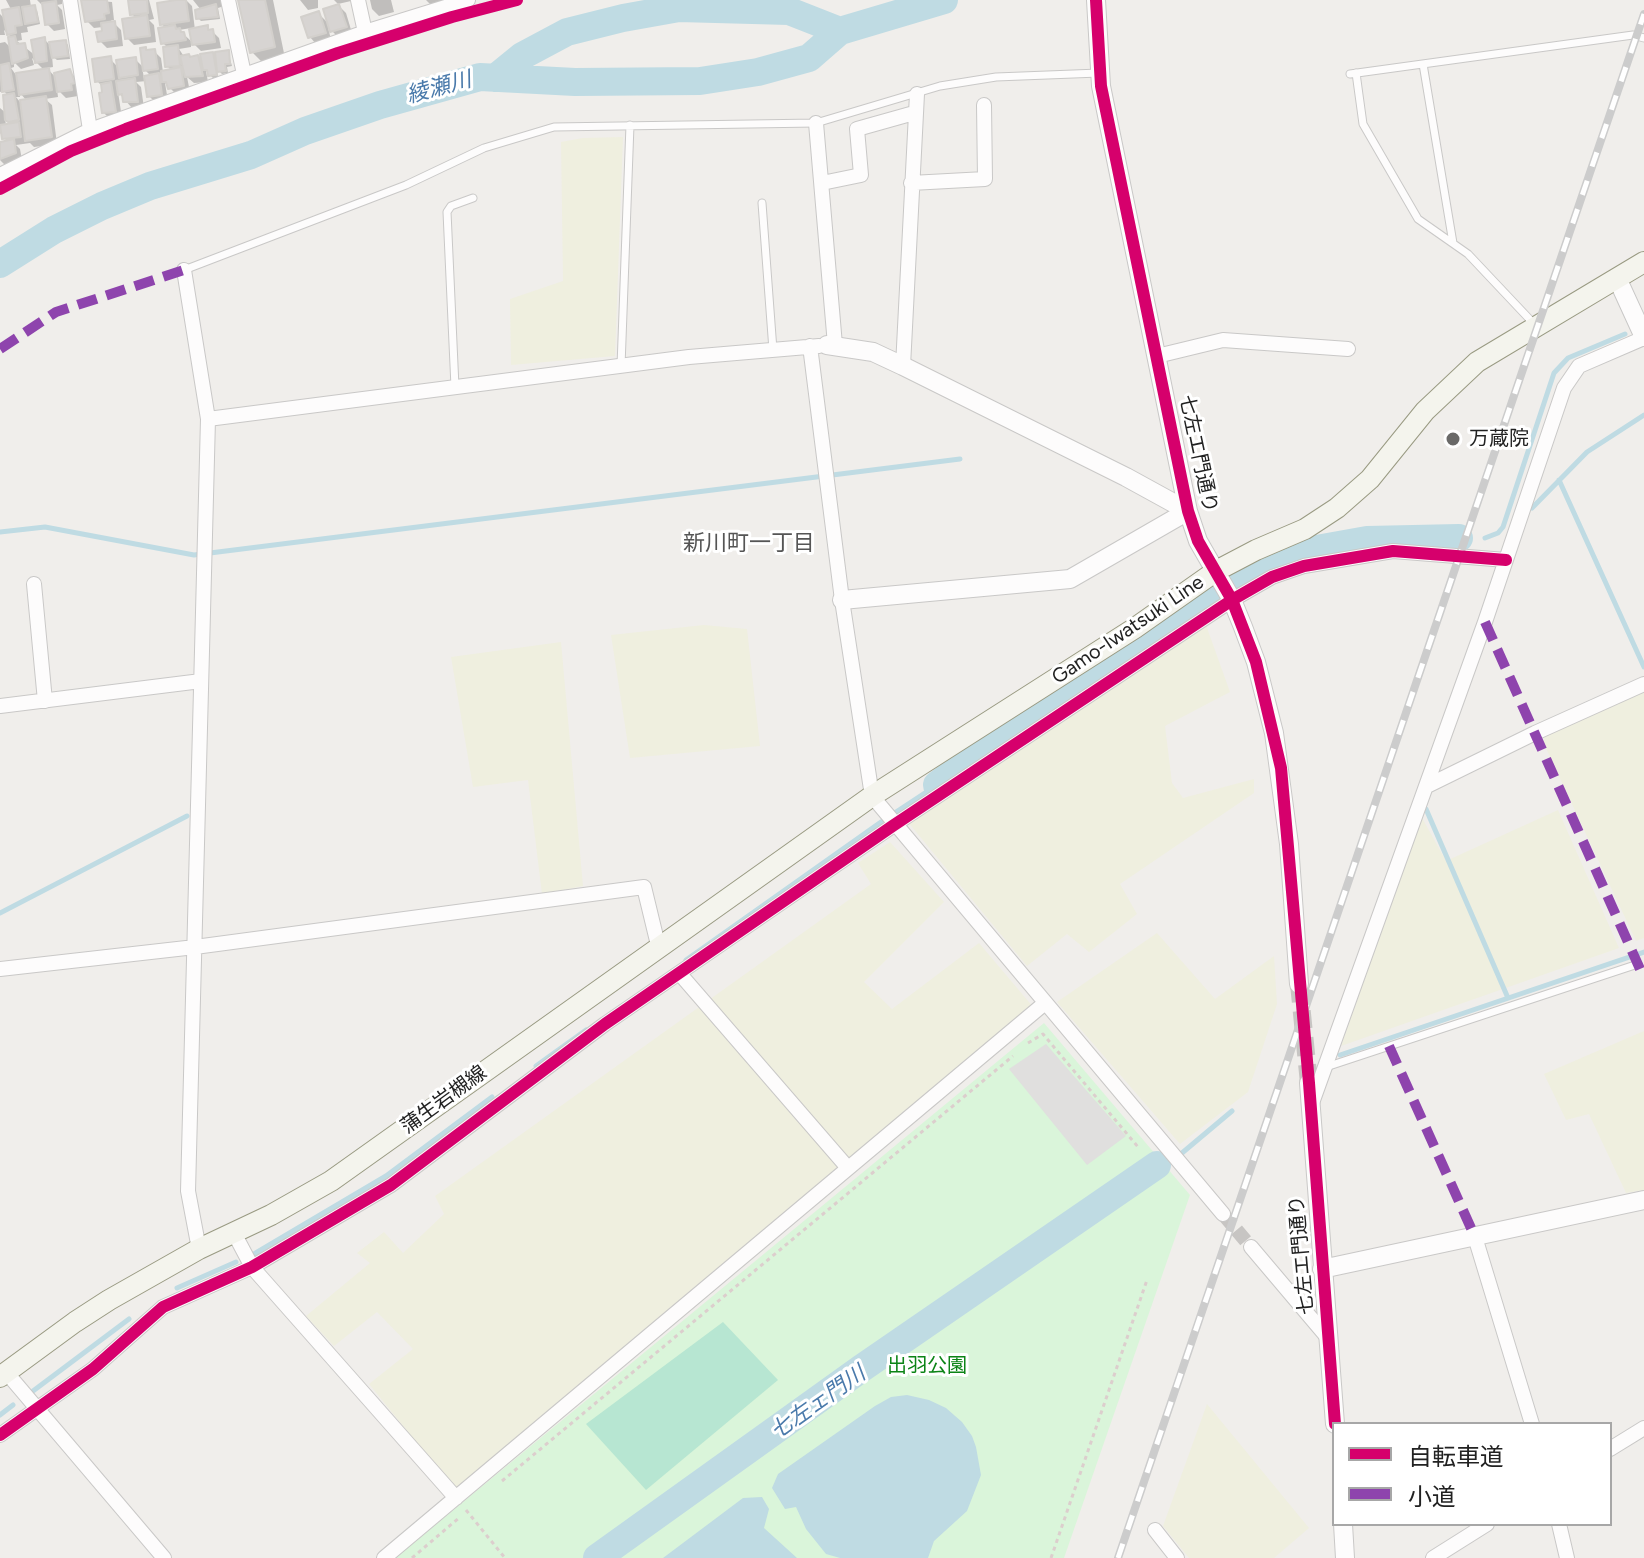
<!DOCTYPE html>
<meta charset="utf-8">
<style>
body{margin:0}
#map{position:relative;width:1644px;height:1558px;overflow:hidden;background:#f0eeeb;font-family:Figtree,"Noto Sans JP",sans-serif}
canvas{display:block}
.legend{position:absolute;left:1332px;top:1422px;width:280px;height:104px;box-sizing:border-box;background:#fff;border:2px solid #a7a7a7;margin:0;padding:10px 14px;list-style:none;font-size:24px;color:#222}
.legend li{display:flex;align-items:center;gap:16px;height:40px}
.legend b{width:40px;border:2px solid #a7a7a7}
</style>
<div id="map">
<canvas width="1644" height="1558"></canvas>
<ul class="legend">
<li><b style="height:10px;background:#d6006c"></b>自転車道</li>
<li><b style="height:10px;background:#8e44ad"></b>小道</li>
</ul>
</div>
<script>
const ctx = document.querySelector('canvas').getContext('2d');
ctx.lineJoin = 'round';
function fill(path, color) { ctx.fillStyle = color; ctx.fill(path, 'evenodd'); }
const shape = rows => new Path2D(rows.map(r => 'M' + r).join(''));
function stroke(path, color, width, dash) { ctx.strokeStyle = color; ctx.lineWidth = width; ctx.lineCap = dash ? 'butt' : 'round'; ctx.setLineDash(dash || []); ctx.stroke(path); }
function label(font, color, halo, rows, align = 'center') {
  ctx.font = font + ' Figtree,"Noto Sans JP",sans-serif'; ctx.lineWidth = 6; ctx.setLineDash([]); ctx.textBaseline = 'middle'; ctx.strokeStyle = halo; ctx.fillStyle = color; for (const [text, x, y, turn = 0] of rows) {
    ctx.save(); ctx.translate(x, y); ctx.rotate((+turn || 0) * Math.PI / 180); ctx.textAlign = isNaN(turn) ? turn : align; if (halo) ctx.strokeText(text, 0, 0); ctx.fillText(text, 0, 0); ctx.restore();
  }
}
const farmland = shape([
 [623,137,615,356,511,365,510,299,563,281,561,142,583,138],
 [704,625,747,629,760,746,630,758,611,635],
 [1206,625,1230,692,1165,726,1172,783,1183,798,1254,779,1254,793,1120,884,1137,914,1089,952,1067,934,1027,966,907,821],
 [561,642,583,886,542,894,528,780,473,787,451,657],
 [1644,689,1644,938,1636,941,1543,742,1547,731],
 [1558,810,1619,948,1341,1046,1421,816,1446,861],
 [890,842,944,902,864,982,892,1009,979,943,1034,1008,455,1490,369,1384,413,1349,377,1312,334,1346,306,1316,370,1263,357,1253,384,1232,403,1253,444,1214,435,1196,871,884,858,863],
 [1157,933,1215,999,1274,956,1277,1004,1248,1092,1180,1144,1057,1002],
 [1644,1031,1644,1190,1626,1193,1589,1114,1566,1120,1544,1074],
 [1207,1404,1309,1528,1274,1558,1189,1558,1163,1526]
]);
const park = shape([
 [1044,1023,1190,1195,1064,1558,395,1558]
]);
const pitch = shape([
 [723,1322,778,1380,646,1490,586,1424]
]);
const parking = shape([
 [1046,1044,1126,1136,1087,1165,1009,1069]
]);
const water = shape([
 [907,1395,929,1400,946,1408,962,1422,972,1436,976,1447,981,1475,967,1511,934,1541,928,1558,840,1558,826,1554,806,1529,796,1507,785,1509,772,1488,778,1474,875,1406,891,1397],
 [762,1497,769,1509,764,1528,797,1558,663,1558,743,1498]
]);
const shadow = shape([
 [6,0,30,0,31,7,37,10,40,24,27,27,28,32,21,33,22,40,17,41,36,56,44,39,49,44,66,42,68,45,70,59,57,60,52,56,53,67,47,68,57,79,69,71,76,78,78,96,66,98,57,89,58,97,45,99,52,105,57,144,34,147,30,143,16,145,20,149,22,160,6,166,0,160,0,144,8,142,0,133,0,108,7,114,8,96,4,91,0,92,0,43,5,42,12,49,13,39,4,30,5,35,0,35,0,14,6,20,12,11],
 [32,58,45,71,16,75,11,68,14,67,14,62,21,69,34,65],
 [19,92,27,101,20,102,16,97,20,97],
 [5,117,13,125,6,126],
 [37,0,62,0,62,4,57,5,62,10,65,29,54,31,47,24,44,7],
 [83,0,112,2,114,20,111,20,121,30,123,46,107,48,100,41,104,33,103,27,94,28,87,21],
 [130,0,149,0,154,19,149,20,154,25,156,42,134,45,127,38,137,19,132,14],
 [178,0,186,0,192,6,195,30,207,28,212,31,219,38,221,48,201,51,194,44,191,28,179,30,191,41,191,47,179,49,185,58,197,57,204,64,212,54,218,60,228,52,232,66,227,67,228,73,222,74,217,69,218,77,213,78,206,71,208,82,194,83,187,77,190,92,177,95,165,83,168,101,156,103,149,96,147,81,136,82,141,87,144,108,132,108,118,92,122,118,111,120,104,113,103,87,97,81,110,59,119,68,135,59,145,69,145,49,148,52,154,51,161,58,163,72,172,71,167,66,168,48,163,43,166,29,162,24],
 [142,67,152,77,144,78],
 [193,0,222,0,224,6,218,8,220,19,201,21,198,18,201,10],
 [240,0,273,0,285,58,263,63,252,52],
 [300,0,318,0,318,8,308,10],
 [334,0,350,0,351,1,338,4],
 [370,0,391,0,394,12,379,16,372,9],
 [426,0,441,0,442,2,431,5],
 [339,6,346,13,352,33,339,38,328,27,331,40,316,44,310,37,319,14,329,24]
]);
const stream = shape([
 [1559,480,1644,667],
 [1532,508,1587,452,1644,415],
 [0,532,45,527,194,555,960,459],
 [1485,538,1498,533,1503,527,1554,373,1568,358,1625,334],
 [1426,809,1508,998],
 [893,814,937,785],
 [0,913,187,816],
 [686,960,881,822],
 [1340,1055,1644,952],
 [536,1066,586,1030],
 [1157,1165,1182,1153,1232,1111],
 [254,1254,386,1176,492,1097],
 [177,1288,236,1262],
 [33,1391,129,1319],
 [0,1415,13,1405]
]);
const river = shape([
 [495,78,522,56,567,32,623,18,679,8,789,11,840,31],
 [0,264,54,230,102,206,150,186,251,155,305,131,380,105,480,77,575,82,700,81,758,72,809,58,840,31,944,0],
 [1236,581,1275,562,1311,550,1367,540,1459,538],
 [937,785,983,750,1215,594],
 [597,1558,862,1368,1157,1165]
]);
const building = shape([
 [81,0,107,0,109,13,104,14,105,19,85,22,81,0],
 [128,0,147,0,148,13,130,15,128,0],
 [176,0,186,0,189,21,160,25,157,3,176,0],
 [238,0,265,0,275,47,250,53,238,0],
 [56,1,59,23,45,25,42,3,56,1],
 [216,4,218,17,196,19,195,10,216,4],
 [339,4,347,27,330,32,323,9,339,4],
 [35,5,38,22,25,24,22,7,35,5],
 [19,7,22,25,15,26,16,33,7,35,2,10,19,7],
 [319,11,326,33,308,38,301,17,319,11],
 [147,15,150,36,125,39,122,19,147,15],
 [115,21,117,39,98,42,96,32,102,31,101,23,115,21],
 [175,25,176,29,180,28,181,32,184,32,186,40,161,44,158,28,175,25],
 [208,25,208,30,213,29,215,42,192,45,189,29,208,25],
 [15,36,17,44,25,43,28,58,12,64,8,37,15,36],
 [45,37,47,61,35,63,31,40,45,37],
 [66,40,68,56,52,58,49,42,66,40],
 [178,45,180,66,165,67,163,47,178,45],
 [146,47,146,50,155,49,158,69,143,71,140,48,146,47],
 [229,50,230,64,225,64,226,71,217,72,215,52,229,50],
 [213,52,217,75,208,76,207,70,203,70,200,54,213,52],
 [189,54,190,57,198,55,203,76,185,77,180,56,189,54],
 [111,56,114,79,95,82,92,59,111,56],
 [136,57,138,75,119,78,116,60,136,57],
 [9,63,14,90,2,92,0,65,9,63],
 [181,67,184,86,168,89,166,82,162,82,161,71,181,67],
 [49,68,52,90,19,95,16,73,49,68],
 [70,69,75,83,71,84,72,90,57,92,54,73,70,69],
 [159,73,162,95,147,97,144,76,159,73],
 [135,78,138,102,123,102,122,94,118,95,116,81,135,78],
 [111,82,116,112,102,113,99,93,102,92,101,84,111,82],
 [14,93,19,120,8,122,5,120,3,95,14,93],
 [46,96,52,137,25,141,20,100,46,96],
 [19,122,21,137,2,139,0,125,19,122],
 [14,139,16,153,0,159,0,142,14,139]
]);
const minorTunnel = shape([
 [1223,1214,1251,1247]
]);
const tertiaryTunnel = shape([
 [1299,984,1309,1083]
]);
const path = shape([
 [1028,1043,1043,1034,1138,1147],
 [502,1481,1013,1056],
 [466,1510,505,1558],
 [412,1558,460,1517],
 [1051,1558,1147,1280]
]);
const service = shape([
 [1423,64,1453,243],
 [1356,73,1363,124,1418,219,1468,254,1535,325],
 [1350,74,1633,35,1644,38],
 [762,203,773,350],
 [184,270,406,185,484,148,554,127,816,123,940,86,996,77,1099,73],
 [621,366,630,125],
 [455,387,447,212,451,206,473,198],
 [1326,1067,1638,964]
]);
const minor = shape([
 [70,0,90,130],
 [228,0,244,74],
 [358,0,365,32],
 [816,123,835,345],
 [0,175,90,130,365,32,468,0],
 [822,183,861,175,857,129,914,113],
 [911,183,985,179,984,105],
 [184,270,208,419,188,1191,199,1249],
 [810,346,842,600,872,796,1223,1214],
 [1157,356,1223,340,1348,349],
 [903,366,917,94],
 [208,419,689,357,819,346],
 [34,584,45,701],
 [0,706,201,681],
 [1427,786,1535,733,1644,684],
 [0,969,195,947,644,887,659,949],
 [680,974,848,1168],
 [1312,1103,1485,622,1564,388,1579,366,1644,338],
 [234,1233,252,1267,456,1498],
 [1475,1237,1532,1424],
 [1251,1247,1328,1338],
 [6,1372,164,1558],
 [0,1435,93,1369,163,1307,252,1267,391,1185,605,1024,894,825,1232,600,1272,577,1304,566,1393,551,1506,560],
 [1610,1449,1644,1428],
 [1559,1524,1567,1558],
 [1155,1530,1177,1558],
 [384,1558,1045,1003],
 [1433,1558,1487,1524]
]);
const tertiary = shape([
 [1096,0,1101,86,1188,511,1198,541,1232,600,1243,627,1256,662,1274,733,1289,844,1299,984],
 [1617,278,1644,337],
 [827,345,873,352,903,366,1126,477,1188,511,1070,579,842,600],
 [1309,1083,1335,1424],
 [1322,1269,1644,1200],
 [1343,1524,1345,1558]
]);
const secondary = shape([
 [0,1377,75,1322,109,1300,199,1249,271,1215,331,1181,872,796,1135,628,1216,571,1256,550,1305,529,1337,508,1370,479,1425,411,1477,362,1644,262]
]);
const rail = shape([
 [1118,1558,1644,14]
]);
const quiet = shape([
 [0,349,56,312,184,270],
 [1485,622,1644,978],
 [1389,1046,1475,1237]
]);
const cycleway = shape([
 [1096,0,1101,86,1188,511,1198,541,1232,600,1256,662,1281,768,1309,1083,1335,1424],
 [0,189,71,151,126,129,338,53,452,17,517,0],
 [0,1435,93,1369,163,1307,252,1267,391,1185,605,1024,894,825,1232,600,1272,577,1304,566,1393,551,1506,560]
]);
const markers = [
 [1453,439,8,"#6a6968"]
];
const poiNames = [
 ["万蔵院",1469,439]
];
const streetNames = [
 ["七左エ門通り",1198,454,78],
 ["Gamo-Iwatsuki Line",1128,630,-34],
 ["蒲生岩槻線",444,1100,-36],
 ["七左エ門通り",1302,1255,-95]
];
const parkNames = [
 ["出羽公園",927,1366]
];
const waterNames = [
 ["綾瀬川",439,88,-15],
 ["七左ェ門川",818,1403,-35]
];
const neighbourhoodNames = [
 ["新川町一丁目",749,544]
];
fill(farmland, '#efefdf');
fill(park, '#daf5da');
fill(pitch, '#b7e6d2');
fill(parking, '#e0dfde');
fill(water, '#bfdbe3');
fill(shadow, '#0003');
stroke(stream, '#bfdbe3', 5);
stroke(river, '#bfdbe3', 28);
fill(building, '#d7d4d2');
stroke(building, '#d3d0cc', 2);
stroke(minorTunnel, '#c7c5c3', 14, [14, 7]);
stroke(tertiaryTunnel, '#c7c5c3', 18, [18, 9]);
stroke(service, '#c9c8c7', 9);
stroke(minor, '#c9c8c7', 16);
stroke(tertiary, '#c9c8c7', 20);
stroke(secondary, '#999a82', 22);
stroke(path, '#dccecd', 3, [4, 4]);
stroke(service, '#fdfcfc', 7);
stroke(minor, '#fdfcfc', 14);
stroke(tertiary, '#fdfcfc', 18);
stroke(secondary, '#f4f4ed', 20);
stroke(rail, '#ccc', 8);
stroke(rail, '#fff', 5, [15]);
stroke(quiet, '#8e44ad', 10, [20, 10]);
stroke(cycleway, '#d6006c', 12);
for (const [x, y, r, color] of markers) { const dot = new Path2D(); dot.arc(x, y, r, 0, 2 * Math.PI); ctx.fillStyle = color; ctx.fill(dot); stroke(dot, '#fff', 3); }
label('20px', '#222', '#fff', poiNames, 'left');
label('20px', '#222', '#fff', streetNames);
label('20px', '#0c8416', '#fff', parkNames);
label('italic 22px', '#4a7aab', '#fff', waterNames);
label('22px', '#555', '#fff', neighbourhoodNames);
</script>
